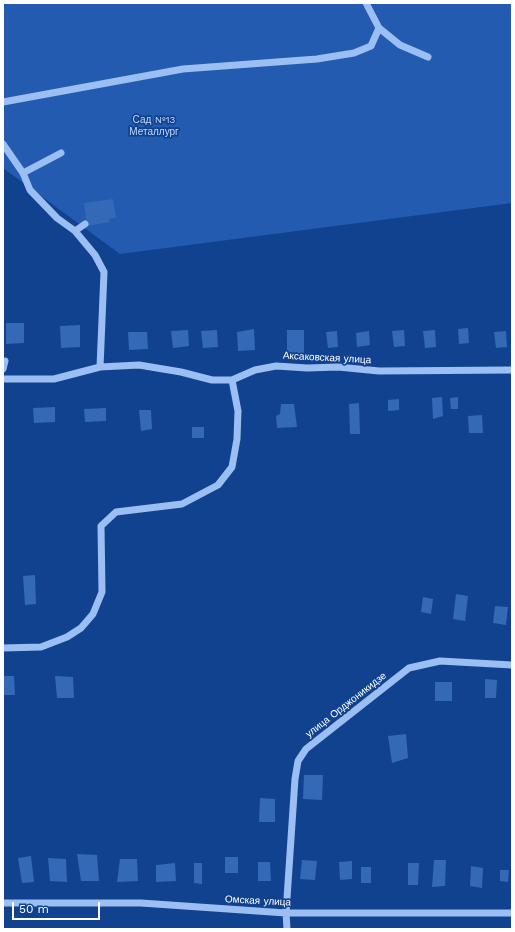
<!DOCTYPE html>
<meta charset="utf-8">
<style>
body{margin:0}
#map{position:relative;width:515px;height:932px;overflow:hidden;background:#104290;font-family:"Work Sans",sans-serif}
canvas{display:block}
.frame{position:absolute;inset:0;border:4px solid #fff;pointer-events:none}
.scale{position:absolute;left:12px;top:902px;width:88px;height:18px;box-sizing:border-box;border:2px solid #fff;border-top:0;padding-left:5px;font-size:12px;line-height:14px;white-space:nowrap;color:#fff;-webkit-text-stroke:3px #104290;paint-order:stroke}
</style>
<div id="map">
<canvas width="515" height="932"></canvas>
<div class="frame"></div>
<div class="scale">50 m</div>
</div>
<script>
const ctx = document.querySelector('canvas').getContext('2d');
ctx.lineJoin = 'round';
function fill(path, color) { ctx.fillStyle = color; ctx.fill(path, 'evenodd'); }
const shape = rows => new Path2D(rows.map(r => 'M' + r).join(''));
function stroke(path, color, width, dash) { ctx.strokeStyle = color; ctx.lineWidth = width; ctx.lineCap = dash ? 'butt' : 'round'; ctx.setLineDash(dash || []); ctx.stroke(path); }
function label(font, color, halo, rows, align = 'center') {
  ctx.font = font + ' "Work Sans",sans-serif'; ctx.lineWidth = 3.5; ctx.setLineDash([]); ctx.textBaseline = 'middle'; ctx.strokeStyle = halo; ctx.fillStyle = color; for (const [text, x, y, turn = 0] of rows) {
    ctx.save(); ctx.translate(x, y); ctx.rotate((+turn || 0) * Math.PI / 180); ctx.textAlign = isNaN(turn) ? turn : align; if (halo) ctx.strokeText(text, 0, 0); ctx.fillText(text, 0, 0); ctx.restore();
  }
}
const green = shape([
 [3,3,512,3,512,203,120,254,3,168]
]);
const building = shape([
 [113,199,116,218,109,219,110,222,87,226,84,203],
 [6,323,24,323,24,343,6,344],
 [80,325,80,347,61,348,60,326],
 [468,328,469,343,459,344,458,329],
 [254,329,255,350,238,351,237,332],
 [188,330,189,346,173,348,171,331],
 [217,330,218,347,203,348,201,331],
 [287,330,304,330,304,353,287,353],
 [404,330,405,346,394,347,392,331],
 [435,330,436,347,425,348,423,331],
 [337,331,338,347,328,348,326,332],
 [369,331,370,345,357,347,356,333],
 [506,331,507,347,496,348,494,332],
 [128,332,147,332,148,349,129,350],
 [442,397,443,416,433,419,432,398],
 [458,397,458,409,451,409,450,398],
 [399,399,399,410,388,411,388,400],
 [359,403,360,434,350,434,349,404],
 [281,404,294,404,297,427,277,428,276,416,280,414],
 [55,407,55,422,34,423,33,408],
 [106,408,106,421,85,422,84,409],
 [139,410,151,410,152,429,141,431],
 [482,415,483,433,469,433,468,416],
 [192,427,204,427,204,438,192,438],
 [35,575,36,604,25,605,23,576],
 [456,594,468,596,465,621,453,619],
 [423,597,433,599,431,614,421,612],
 [495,606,508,607,506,625,493,623],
 [3,676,14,676,15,695,3,695],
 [55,676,73,677,74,698,57,698],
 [485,679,497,680,496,698,485,698],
 [435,682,452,682,452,701,435,701],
 [406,734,408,758,392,763,388,736],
 [304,775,323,775,322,800,303,799],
 [260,798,275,799,275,822,259,822],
 [77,854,97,855,99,881,81,881],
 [31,856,34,882,22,883,18,858],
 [225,857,238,857,238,873,225,873],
 [48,858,66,859,67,882,50,881],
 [120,859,137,859,138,881,117,882],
 [302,860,317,861,315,880,300,879],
 [434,860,446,860,445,886,432,887],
 [352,861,352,879,340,880,339,862],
 [258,862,270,862,271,881,258,881],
 [175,863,176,881,156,882,156,865],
 [194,863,202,863,202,884,194,883],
 [408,863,419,863,418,885,408,885],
 [471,866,483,868,482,888,470,886],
 [361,867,371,867,371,883,361,883],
 [500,870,509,870,508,882,500,881]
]);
const minor = shape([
 [366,3,379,28,400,45,428,57],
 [3,102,183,69,317,59,354,53,371,46,379,28],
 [3,144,23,173,30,190,57,218,75,231,95,255,104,272,100,367],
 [23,173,61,153],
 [75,231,85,224],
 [3,369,5,361],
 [3,379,54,379,100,367,139,365,181,372,212,380,232,380,255,370,276,366,307,368,338,367,379,371,512,370],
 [3,648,41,647,67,637,81,628,93,614,102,592,101,526,116,512,182,504,218,485,232,467,237,439,238,411,232,380],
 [3,903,141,903,286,913,512,913],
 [287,929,286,913,295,779,298,761,306,749,409,668,440,661,512,665]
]);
const parkNames = [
 ["Сад №13",154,120],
 ["Металлург",154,132]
];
const streetNames = [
 ["Аксаковская улица",327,358,3],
 ["улица Орджоникидзе",346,705,-38],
 ["Омская улица",258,901,3]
];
fill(green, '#225bb0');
fill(building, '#3469b8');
stroke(minor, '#9bbef3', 7);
label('10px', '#c2dafd', '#104290', parkNames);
label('10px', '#fff', '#104290', streetNames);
</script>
